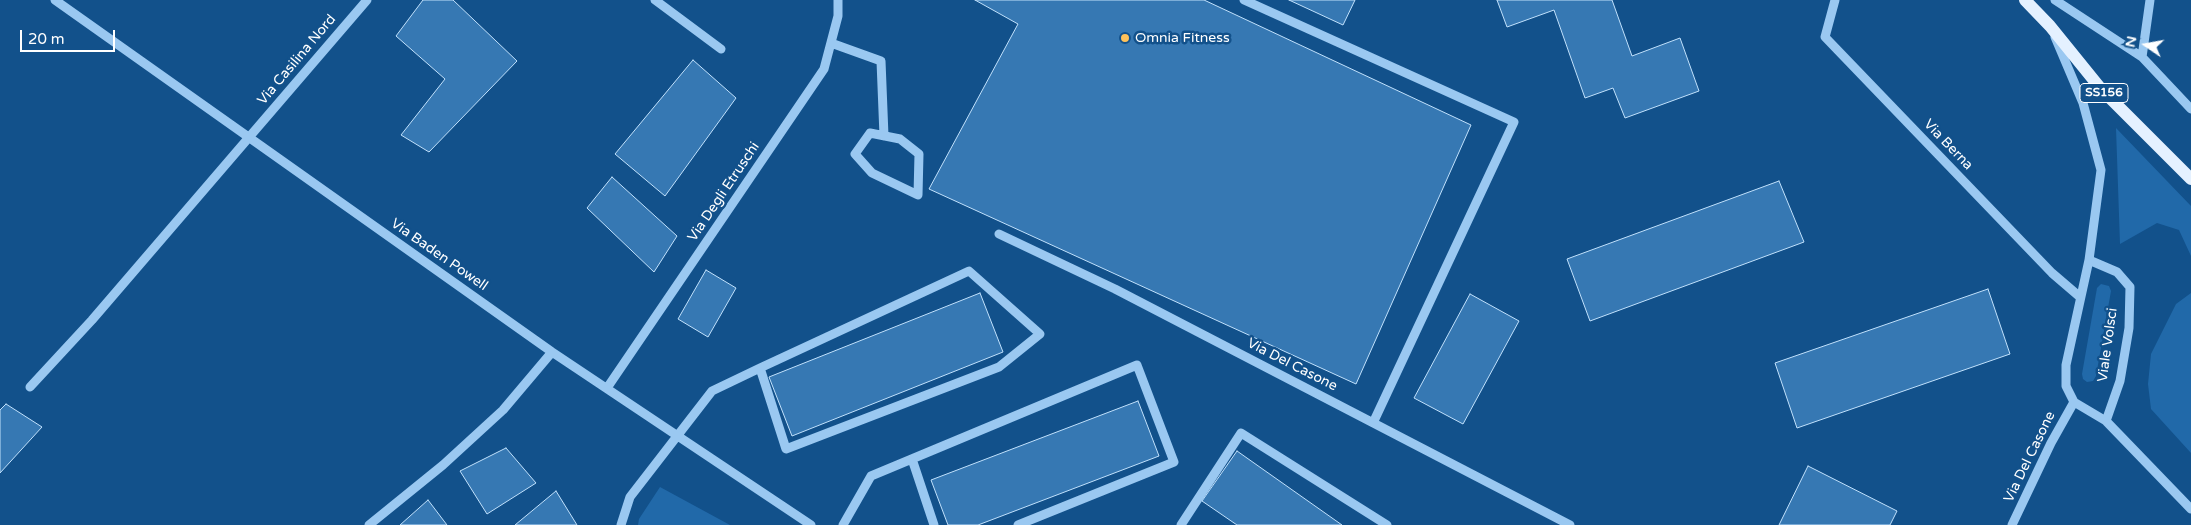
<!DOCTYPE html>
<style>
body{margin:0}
#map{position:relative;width:2191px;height:525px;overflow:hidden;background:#12518b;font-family:"Varela Round",sans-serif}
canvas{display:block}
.north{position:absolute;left:2121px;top:20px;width:50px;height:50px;-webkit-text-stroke:4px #12518b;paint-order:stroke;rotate:282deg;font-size:14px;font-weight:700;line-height:20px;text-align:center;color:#fff}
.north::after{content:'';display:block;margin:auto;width:18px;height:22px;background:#fff;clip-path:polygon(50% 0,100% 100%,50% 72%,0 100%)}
.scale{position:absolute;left:20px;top:30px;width:95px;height:22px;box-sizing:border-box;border:2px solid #fff;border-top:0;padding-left:6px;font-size:15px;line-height:18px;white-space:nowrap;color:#fff;-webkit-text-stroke:4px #12518b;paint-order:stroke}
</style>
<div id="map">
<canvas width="2191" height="525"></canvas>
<div class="north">N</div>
<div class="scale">20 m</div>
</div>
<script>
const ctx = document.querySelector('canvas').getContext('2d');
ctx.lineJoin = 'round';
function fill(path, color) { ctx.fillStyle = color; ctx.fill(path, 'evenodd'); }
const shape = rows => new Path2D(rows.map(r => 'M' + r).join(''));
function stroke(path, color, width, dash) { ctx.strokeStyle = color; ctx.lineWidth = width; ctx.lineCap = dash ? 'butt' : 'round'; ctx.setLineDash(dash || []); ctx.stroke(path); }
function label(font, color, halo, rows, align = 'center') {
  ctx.font = font + ' "Varela Round",sans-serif'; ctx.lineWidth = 5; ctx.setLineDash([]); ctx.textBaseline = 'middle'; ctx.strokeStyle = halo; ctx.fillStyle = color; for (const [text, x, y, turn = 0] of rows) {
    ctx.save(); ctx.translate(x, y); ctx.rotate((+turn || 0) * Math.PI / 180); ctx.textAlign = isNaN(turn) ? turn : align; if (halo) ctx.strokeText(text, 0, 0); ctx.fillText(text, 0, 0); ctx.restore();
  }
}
const green = shape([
 [2116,128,2191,206,2191,256,2179,230,2157,223,2120,244],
 [2101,284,2109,286,2111,291,2096,376,2093,381,2087,382,2083,379,2082,374,2097,288],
 [2191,293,2191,453,2151,409,2148,384,2151,354,2176,304],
 [660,487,730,525,638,525,639,519]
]);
const building = shape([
 [423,0,453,0,517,61,429,152,401,135,445,79,396,36,423,0],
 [975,0,1204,0,1471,125,1356,384,929,189,1018,24,975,0],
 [1289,0,1355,0,1343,25,1289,0],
 [1497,0,1612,0,1632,56,1680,38,1699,91,1625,118,1613,88,1585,98,1554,10,1507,27,1497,0],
 [693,60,736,98,665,196,615,154,693,60],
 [612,177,677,236,654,272,587,208,612,177],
 [1779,181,1804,242,1590,321,1567,259,1779,181],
 [706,270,736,288,708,337,678,319,706,270],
 [1988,289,2010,354,1797,428,1775,363,1988,289],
 [980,293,1003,352,792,436,769,377,980,293],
 [1470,294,1519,321,1463,424,1414,398,1470,294],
 [1138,401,1159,456,978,525,948,525,931,480,1138,401],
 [6,404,42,427,0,473,0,410,6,404],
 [506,448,536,483,487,514,460,471,506,448],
 [1237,451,1342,525,1237,525,1202,501,1237,451],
 [1808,466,1897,511,1890,525,1779,525,1808,466],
 [556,491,577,525,515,525,556,491],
 [428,500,447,525,400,525,428,500]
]);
const minor = shape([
 [55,0,552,352,811,525],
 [655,0,721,49],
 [1244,0,1514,122,1373,423],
 [1835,0,1825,37,2052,273,2080,297],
 [2055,0,2142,57,2191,109],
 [2055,37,2083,103,2101,170,2089,260],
 [831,43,881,61,884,136],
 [2142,57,2150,0],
 [870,133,900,139,919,154,918,195,872,173,855,154,870,133],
 [999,234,1115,289,1570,525],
 [30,387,92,320,367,0],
 [607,388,824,69,838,16,838,0],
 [2106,421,2120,381,2129,328,2130,287,2117,272,2089,260,2066,365,2066,386,2074,402,2106,421,2191,509],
 [912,459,934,525],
 [369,525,443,465,503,410,552,352],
 [621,525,630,497,712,391,760,368,969,271,1040,334,999,367,786,449,760,368],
 [843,525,871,476,1137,365,1174,462,1018,525],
 [1181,525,1241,433,1387,525],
 [2012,525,2051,443,2074,402]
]);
const major = shape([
 [2025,0,2050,26,2101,89,2191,179]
]);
const markers = [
 [1125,38,5,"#ffc25a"]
];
const shields = [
 [2104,93,48]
];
const shieldNames = [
 ["SS156",2104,93]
];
const poiNames = [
 ["Omnia Fitness",1135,38]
];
const streetNames = [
 ["Via Casilina Nord",297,60,-50],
 ["Via Berna",1948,145,46],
 ["Via Degli Etruschi",724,192,-56],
 ["Via Baden Powell",439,255,35],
 ["Viale Volsci",2108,345,-82],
 ["Via Del Casone",1292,365,27],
 ["Via Del Casone",2030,457,-64]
];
fill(green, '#2169a9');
fill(building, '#3678b3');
stroke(building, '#c1e1fc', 1);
stroke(minor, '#9ac8f1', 9);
stroke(major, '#e4f1ff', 12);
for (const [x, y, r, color] of markers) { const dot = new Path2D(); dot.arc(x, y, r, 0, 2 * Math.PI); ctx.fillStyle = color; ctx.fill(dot); stroke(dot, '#12518b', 2); }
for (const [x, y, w] of shields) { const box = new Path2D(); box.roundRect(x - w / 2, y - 9.5, w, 19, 4); ctx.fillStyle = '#12518b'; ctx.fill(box); stroke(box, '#fff', 1); }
label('bold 12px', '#fff', null, shieldNames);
label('14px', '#fff', '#12518b', poiNames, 'left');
label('14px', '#fff', '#12518b', streetNames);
</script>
